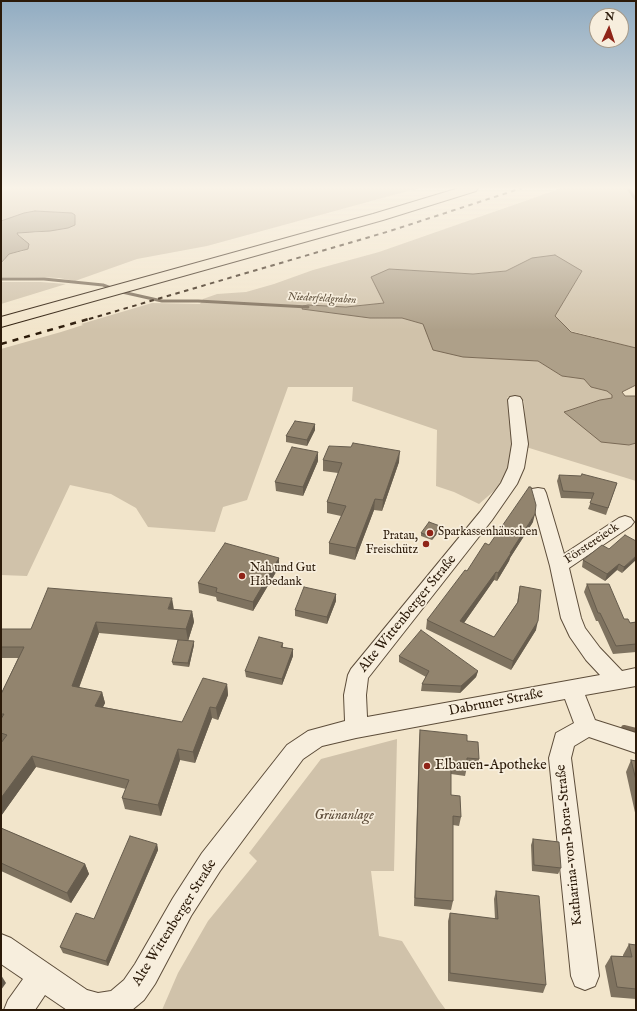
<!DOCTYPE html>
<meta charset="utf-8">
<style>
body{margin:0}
#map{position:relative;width:637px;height:1011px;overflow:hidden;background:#f2e5cb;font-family:"IM FELL English",serif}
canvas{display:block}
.frame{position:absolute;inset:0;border:2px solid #2b1a09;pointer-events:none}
.north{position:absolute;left:589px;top:8px;width:40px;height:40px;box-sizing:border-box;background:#f7eedd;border:1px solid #a59988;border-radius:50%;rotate:3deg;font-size:11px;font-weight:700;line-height:16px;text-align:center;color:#2b1a09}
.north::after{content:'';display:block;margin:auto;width:14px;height:18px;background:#8f2418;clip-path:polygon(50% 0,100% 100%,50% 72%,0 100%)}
</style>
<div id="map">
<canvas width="637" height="1011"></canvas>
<div class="frame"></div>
<div class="north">N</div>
</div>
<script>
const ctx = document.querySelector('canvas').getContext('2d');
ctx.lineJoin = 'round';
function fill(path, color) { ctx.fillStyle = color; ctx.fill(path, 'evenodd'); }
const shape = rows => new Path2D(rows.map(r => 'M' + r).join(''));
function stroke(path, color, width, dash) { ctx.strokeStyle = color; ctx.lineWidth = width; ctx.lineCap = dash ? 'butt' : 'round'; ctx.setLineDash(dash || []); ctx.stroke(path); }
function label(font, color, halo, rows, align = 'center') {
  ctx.font = font + ' "IM FELL English",serif'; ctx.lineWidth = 3.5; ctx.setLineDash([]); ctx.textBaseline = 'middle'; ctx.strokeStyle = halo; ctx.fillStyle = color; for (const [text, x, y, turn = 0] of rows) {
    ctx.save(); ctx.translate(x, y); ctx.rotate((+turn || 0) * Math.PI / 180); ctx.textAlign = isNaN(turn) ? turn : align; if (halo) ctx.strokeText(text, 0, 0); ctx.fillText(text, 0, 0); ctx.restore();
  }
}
const green = shape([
 [1,188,419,188,207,246,137,259,75,281,59,278,35,277,1,277,1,263,4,261,6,256,9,254,24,251,25,240,17,235,17,233,35,233,68,228,68,213,35,211,25,213,1,221],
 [562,188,636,188,636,348,571,331,554,316,582,271,532,258,506,271,473,274,389,269,385,303,346,307,308,305,370,318,402,318,423,324,463,357,538,361,562,376,584,379,591,387,607,391,612,395,612,398,600,400,564,412,629,445,636,443,636,481,526,447,524,401,507,397,510,400,515,444,510,467,502,484,479,504,454,492,436,486,437,430,352,401,353,387,288,387,247,500,223,507,215,532,148,527,136,508,111,494,70,485,27,576,1,575,1,349,61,332,83,325,81,324,152,303,200,304,203,299,217,294,246,292,274,284,313,270,379,252],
 [1,282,41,282,66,284,1,304],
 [397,739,394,871,371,871,379,936,402,941,438,999,446,1010,162,1010,178,973,208,921,257,861,249,853,321,759]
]);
const water = shape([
 [35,211,72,213,75,215,75,225,68,228,50,231,17,233,18,235,29,244,28,249,9,254,1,263,1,221,24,213,35,211],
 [555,255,582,271,555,316,571,332,636,348,636,385,622,392,625,396,636,396,636,443,629,445,601,442,564,412,600,400,612,398,612,395,607,391,591,387,584,379,562,376,538,361,463,357,433,350,423,324,402,318,370,318,302,309,303,306,308,305,346,307,384,303,371,277,389,269,473,274,506,271,532,258,555,255]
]);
const streamFar1 = shape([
 [628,188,636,200],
 [1,279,44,279,103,285,122,292,162,301,198,301,308,307]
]);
const stream = shape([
 [624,728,636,731]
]);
const minor = shape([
 [515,396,520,397,522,400,528,444,524,468,517,484,492,520,368,678,366,695,367,717,600,675,586,660,570,637,561,618,550,566,530,493,532,489,538,488,544,489,546,493,564,554,619,518,625,516,631,518,634,522,631,526,569,568,581,618,585,628,600,648,622,671,636,668,636,686,585,695,595,720,636,733,636,753,589,737,574,746,571,758,599,976,595,986,585,990,575,986,571,976,549,758,556,733,574,723,565,699,356,738,322,746,303,759,220,871,191,916,155,984,144,1000,132,1010,67,1010,45,995,35,1010,4,1010,8,1000,23,979,1,964,1,934,11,938,87,990,98,993,111,991,124,980,135,964,173,898,202,853,287,745,308,731,345,721,344,695,348,675,351,669,480,512,501,483,508,468,512,444,508,400,510,397,515,396]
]);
const major = shape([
 [459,188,478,188,476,191,383,220,1,327,1,317,373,214,459,188]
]);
const railFar1 = shape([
 [89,319,390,231,522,188]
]);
const rail = shape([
 [1,344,92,318]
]);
const wall = shape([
 [315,424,315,430,307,446,286,442,286,436],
 [323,460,399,462,382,511,374,510,355,560,329,554,329,543,341,516,327,513,327,502,338,473,323,471],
 [318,461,303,496,276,491,275,482],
 [559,475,617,483,606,515,588,509,592,499,561,498,557,481],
 [533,522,510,558,509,561,497,581,494,580,464,623,494,637,517,603,520,586,536,630,511,670,426,629,427,620,489,545],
 [440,530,432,540,421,536,421,533],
 [636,541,622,573,617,570,605,581,582,567,583,560,609,549],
 [279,558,279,567,253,611,217,601,216,597,199,593,198,583],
 [587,584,624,619,630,623,636,622,636,652,613,654,598,621,596,621,584,592],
 [336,594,336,601,327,624,295,616,295,610],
 [174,609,192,611,194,622,188,641,99,633,79,688,102,692,105,703,103,707,182,722,227,684,228,695,218,720,212,718,195,763,180,760,161,816,125,809,122,798,126,789,36,767,1,816,1,694,18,658,1,658,1,629,31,629],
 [283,643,283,647,293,649,293,656,282,685,246,677,245,671],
 [194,645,189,667,173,665,172,662],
 [399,656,478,671,476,677,460,693,421,691,422,684,426,677,399,662],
 [420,730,467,741,479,759,477,768,467,767,465,776,451,774,451,795,461,817,459,826,453,825,453,901,451,910,414,906,419,740],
 [631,760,636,761,636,817,626,772],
 [1,828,85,864,89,874,71,903,1,871],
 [533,839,561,868,558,874,532,871,531,845],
 [157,844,158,850,108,966,63,953,60,947,94,919],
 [496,891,546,985,543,993,448,981,448,921,450,913,495,919,494,899],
 [629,944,636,945,636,999,611,997,605,966,611,956,623,956,623,955]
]);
const shadedWall = shape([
 [315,424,315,430,307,446,307,440],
 [400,451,399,462,382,511,383,500],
 [318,452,318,461,303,496,303,487],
 [375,499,374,510,355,560,356,548],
 [535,514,533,522,510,558,509,561,497,581,498,573,510,553],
 [440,526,440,530,432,540,433,537],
 [636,556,636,560,622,573,624,567],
 [279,558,279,567,253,611,253,602],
 [619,564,617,570,605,581,607,574],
 [496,572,494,580,459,630,460,621],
 [336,594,336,601,327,624,327,617],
 [172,598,174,610,168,609],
 [192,611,194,622,188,641,186,629],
 [538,621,536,630,511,670,513,661],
 [96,622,99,633,75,698,72,686],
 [194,641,194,645,189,667,188,663],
 [293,649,293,656,282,685,282,679],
 [478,671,476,677,460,693,461,686],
 [227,684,228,695,218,720,216,708],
 [102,692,105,703,98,717,95,706],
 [210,707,212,718,195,763,193,752],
 [178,749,180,760,161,816,158,805],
 [32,756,36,767,1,816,1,798],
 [157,844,158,850,108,966,106,961],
 [85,864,89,874,71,903,67,893],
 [1,975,6,983,1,990]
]);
const building = shape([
 [295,421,315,424,307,440,286,436,295,421],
 [353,443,400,451,383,500,375,499,356,548,329,543,346,506,327,502,342,463,323,460,329,446,351,447,353,443],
 [292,447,318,452,303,487,275,482,292,447],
 [582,474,617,483,608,508,590,503,594,493,563,491,559,475,581,476,582,474],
 [529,487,531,487,536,505,535,514,510,553,511,553,498,573,496,572,460,621,494,637,518,602,520,586,541,590,538,621,513,661,427,620,465,570,467,571,485,543,489,545,529,487],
 [429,522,440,526,433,537,421,533,429,522],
 [625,535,636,541,636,556,624,567,619,564,607,574,583,560,602,545,609,549,625,535],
 [225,543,279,558,253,602,216,592,217,588,198,583,225,543],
 [587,584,609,584,624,619,628,619,630,623,636,622,636,644,616,646,600,613,598,613,587,584],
 [304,587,336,594,327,617,295,610,304,587],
 [48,588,172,598,168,609,192,611,186,629,96,622,72,686,102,692,95,706,182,722,203,678,227,684,216,708,210,707,193,752,178,749,158,805,122,798,129,780,32,756,1,798,1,743,7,735,1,733,1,719,4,714,1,714,1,694,24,647,1,647,1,629,31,629,48,588],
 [421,630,478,671,461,686,422,684,429,671,399,656,421,630],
 [259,637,283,643,281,647,293,649,282,679,245,671,259,637],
 [178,640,194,641,188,663,172,662,178,640],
 [420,730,467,735,467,741,478,742,479,759,467,758,467,766,451,765,451,795,460,796,461,817,453,816,453,901,415,898,420,730],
 [631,760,636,761,636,780,631,760],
 [1,828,85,864,67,893,1,863,1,828],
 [130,836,157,844,106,961,60,947,76,913,94,919,130,836],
 [533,839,559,842,561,868,534,865,533,839],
 [496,891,539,896,546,985,450,973,450,913,498,919,496,891],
 [629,944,636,945,636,989,617,987,611,956,632,957,629,944]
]);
const markers = [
 [430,533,4,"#8f2418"],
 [426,544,4,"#8f2418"],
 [242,576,4,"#8f2418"],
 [427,766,4,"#8f2418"]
];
const farWaternames = [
 ["Niederfeldgraben",322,299,3]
];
const poiNames = [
 ["Sparkassenhäuschen",438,533],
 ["Pratau,",418,537,"right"],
 ["Freischütz",418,551,"right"],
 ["Nah und Gut",250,569],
 ["Habedank",250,583]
];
const streetNames = [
 ["Förstereieck",592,544,-34]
];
const nearStreetnames = [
 ["Alte Wittenberger Straße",408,614,-51],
 ["Dabruner Straße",496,703,-11],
 ["Katharina-von-Bora-Straße",570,845,-96],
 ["Alte Wittenberger Straße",175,923,-58]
];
const nearPoinames = [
 ["Elbauen-Apotheke",435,766]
];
const nearParknames = [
 ["Grünanlage",344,816]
];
fill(green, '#d0c2aa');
fill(water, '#aea089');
stroke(water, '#7a6a56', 1);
stroke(streamFar1, '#7a6a56', 3);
stroke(stream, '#7a6a56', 6);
stroke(minor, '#5d4d3a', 2);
stroke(major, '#2b1a09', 2);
fill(minor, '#f7eedd');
fill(major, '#f2e5cb');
stroke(railFar1, '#2b1a09', 2, [4.5, 4.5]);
stroke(rail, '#2b1a09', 2.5, [6, 6]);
fill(wall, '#7e725f');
fill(shadedWall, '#665c4d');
fill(building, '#92846e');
stroke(building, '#665c4d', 1);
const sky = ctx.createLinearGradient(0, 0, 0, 330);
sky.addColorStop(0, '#91acc2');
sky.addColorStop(0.57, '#f9f3e8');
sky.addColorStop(1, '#f9f3e800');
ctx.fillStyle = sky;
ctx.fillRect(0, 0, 637, 330);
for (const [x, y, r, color] of markers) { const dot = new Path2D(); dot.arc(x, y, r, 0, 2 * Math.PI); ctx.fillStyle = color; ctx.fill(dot); stroke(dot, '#f7eedd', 1.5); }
label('italic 11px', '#5f503c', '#f7eedd', farWaternames);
label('12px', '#2b1a09', '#f7eedd', poiNames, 'left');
label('12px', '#2b1a09', '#f7eedd', streetNames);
label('14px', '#2b1a09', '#f7eedd', nearStreetnames);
label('14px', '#2b1a09', '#f7eedd', nearPoinames, 'left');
label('italic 14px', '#5d4c39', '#f7eedd', nearParknames);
</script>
